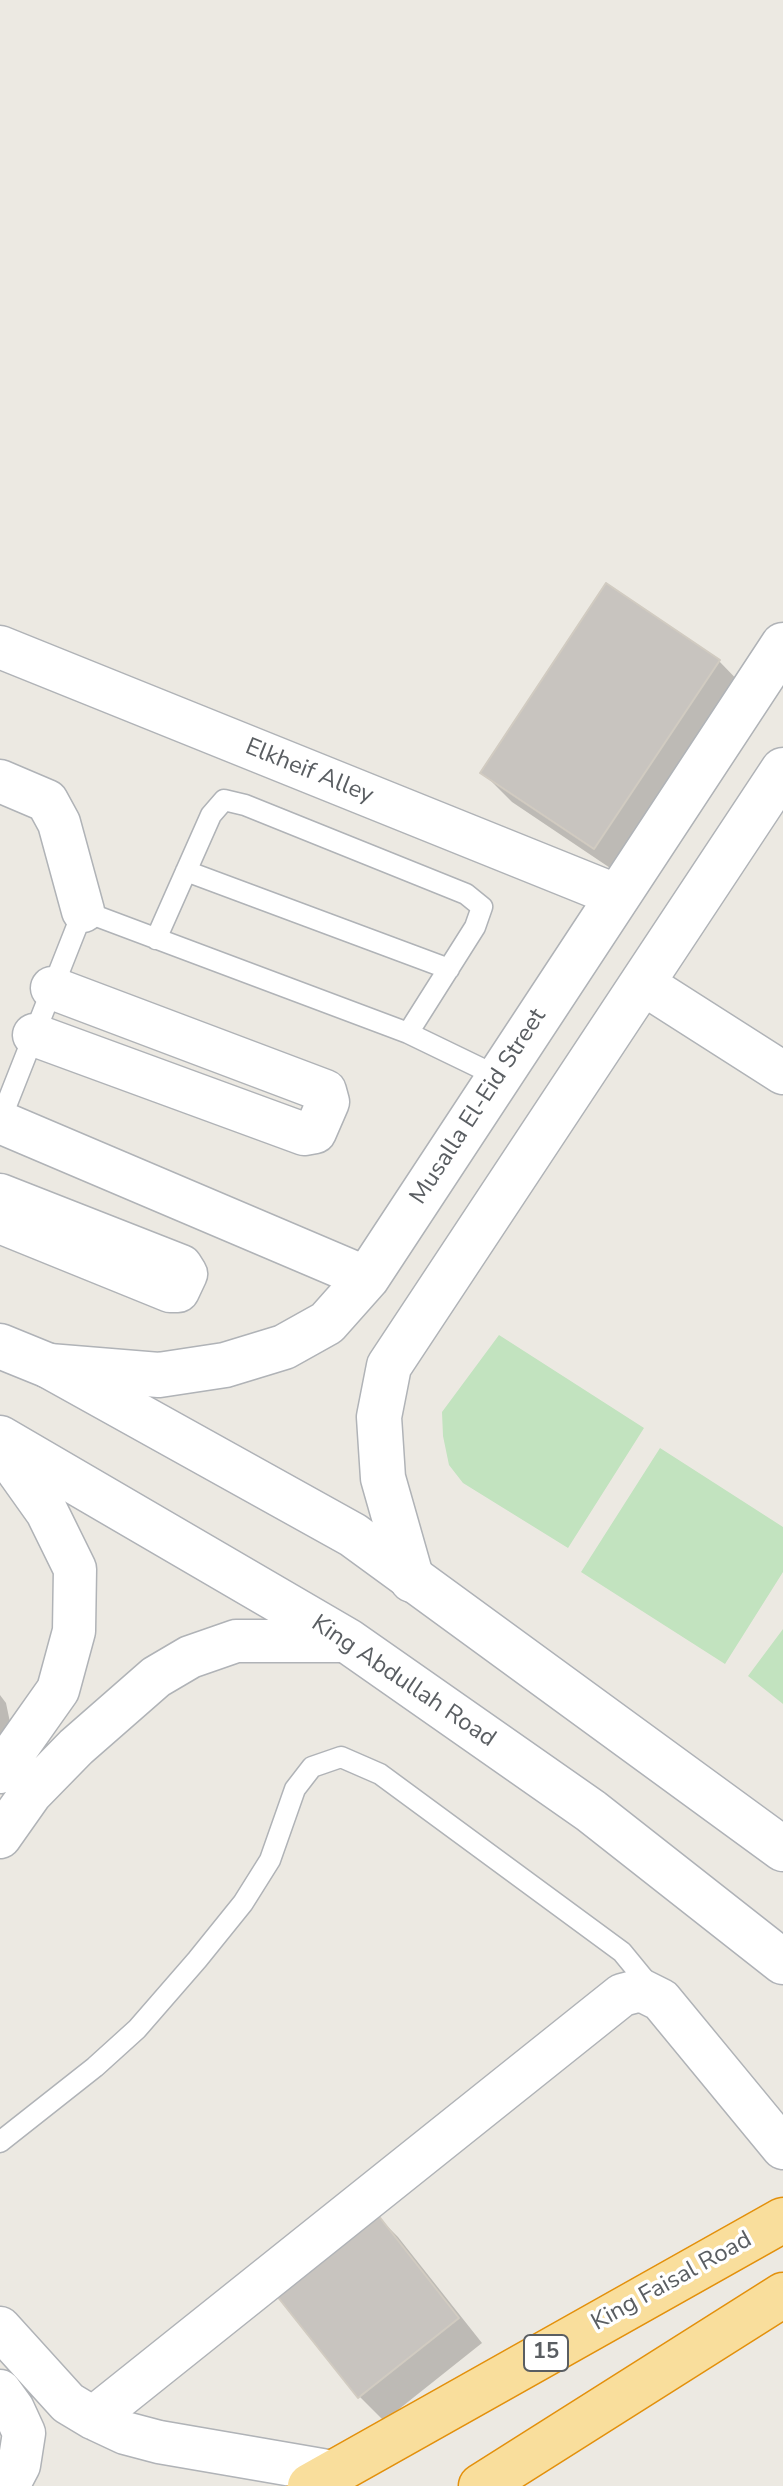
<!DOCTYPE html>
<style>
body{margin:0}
canvas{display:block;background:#ece9e2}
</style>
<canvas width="783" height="2486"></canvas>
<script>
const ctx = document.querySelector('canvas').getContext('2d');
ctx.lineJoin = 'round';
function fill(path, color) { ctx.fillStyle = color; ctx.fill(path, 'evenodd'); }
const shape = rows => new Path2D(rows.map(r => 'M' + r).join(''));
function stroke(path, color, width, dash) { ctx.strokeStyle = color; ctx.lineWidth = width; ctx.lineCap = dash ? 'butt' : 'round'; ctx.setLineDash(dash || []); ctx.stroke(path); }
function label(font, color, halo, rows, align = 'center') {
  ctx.font = font + ' "Nunito Sans",sans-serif'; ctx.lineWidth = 7; ctx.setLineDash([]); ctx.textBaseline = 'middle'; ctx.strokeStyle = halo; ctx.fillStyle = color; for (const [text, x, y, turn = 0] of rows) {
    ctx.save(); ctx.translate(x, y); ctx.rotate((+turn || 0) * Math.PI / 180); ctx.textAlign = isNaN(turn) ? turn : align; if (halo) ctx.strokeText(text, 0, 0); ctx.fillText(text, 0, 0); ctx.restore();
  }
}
const green = shape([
 [499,1335,644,1428,568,1548,463,1483,449,1465,443,1436,442,1412],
 [660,1448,783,1527,783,1572,725,1664,581,1572],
 [783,1629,783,1704,748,1676]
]);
const shadow = shape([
 [719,661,748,691,625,878,512,802,483,773],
 [0,1695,6,1703,11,1727,0,1771],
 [374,2213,398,2237,482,2343,384,2421,360,2397,276,2291]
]);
const building = shape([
 [606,583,720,660,594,849,480,773,606,583],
 [374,2210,459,2318,358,2398,273,2291,374,2210]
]);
const service = shape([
 [186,871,449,969],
 [156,939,211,815,224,800,245,805,466,894,482,907,475,927,408,1033],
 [0,1121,83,911,408,1033,499,1077],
 [0,2142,95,2067,137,2029,197,1960,243,1903,270,1860,295,1789,312,1767,341,1757,380,1774,622,1952,654,1991]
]);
const minor = shape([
 [0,647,618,896],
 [0,781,47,801,59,823,83,911],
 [642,983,783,1073],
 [34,1035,304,1134,315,1132,328,1102,325,1091,52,988],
 [0,1122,367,1278],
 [0,1195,181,1266,186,1274,178,1291,170,1291,0,1222],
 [0,1446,47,1512,75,1569,74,1631,58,1690,0,1772],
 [0,1837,31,1793,76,1747,156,1677,190,1657,236,1641,348,1641],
 [0,2328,68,2403,93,2418,125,2433,159,2442,333,2472],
 [0,2391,13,2409,24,2433,19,2465,8,2486],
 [93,2418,622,1995,641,1990,661,2000,783,2148]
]);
const tertiary = shape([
 [49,1366,159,1375,225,1365,284,1347,327,1323,367,1278,783,645],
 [412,1580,383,1478,379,1417,389,1366,783,770]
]);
const secondary = shape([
 [0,1346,49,1366,353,1535,783,1849],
 [0,1438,348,1641,591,1811,783,1962]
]);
const trunk = shape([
 [310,2486,783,2220],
 [481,2486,783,2295]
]);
const shields = [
 [546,2353,44]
];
const shieldNames = [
 ["15",546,2353]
];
const streetNames = [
 ["Elkheif Alley",309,772,22],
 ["Musalla El-Eid Street",479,1107,-57],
 ["King Abdullah Road",403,1682,34],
 ["King Faisal Road",672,2282,-29]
];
fill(green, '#c2e3bf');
fill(shadow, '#0003');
fill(building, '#c8c4bf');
stroke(building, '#d1cbc1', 2);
stroke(service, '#b0b3b7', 23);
stroke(minor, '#b0b3b7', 45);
stroke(tertiary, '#b0b3b7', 47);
stroke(secondary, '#afb2b7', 47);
stroke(trunk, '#e3900b', 47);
stroke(service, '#fff', 20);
stroke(minor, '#fff', 42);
stroke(tertiary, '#fff', 44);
stroke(secondary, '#fff', 44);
stroke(trunk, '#f9de9c', 44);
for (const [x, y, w] of shields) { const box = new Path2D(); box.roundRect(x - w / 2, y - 18, w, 36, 6); ctx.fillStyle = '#fff'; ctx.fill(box); stroke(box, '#5a5e62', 2); }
label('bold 22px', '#5a5e62', null, shieldNames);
label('24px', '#5a5e62', '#fff', streetNames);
</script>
